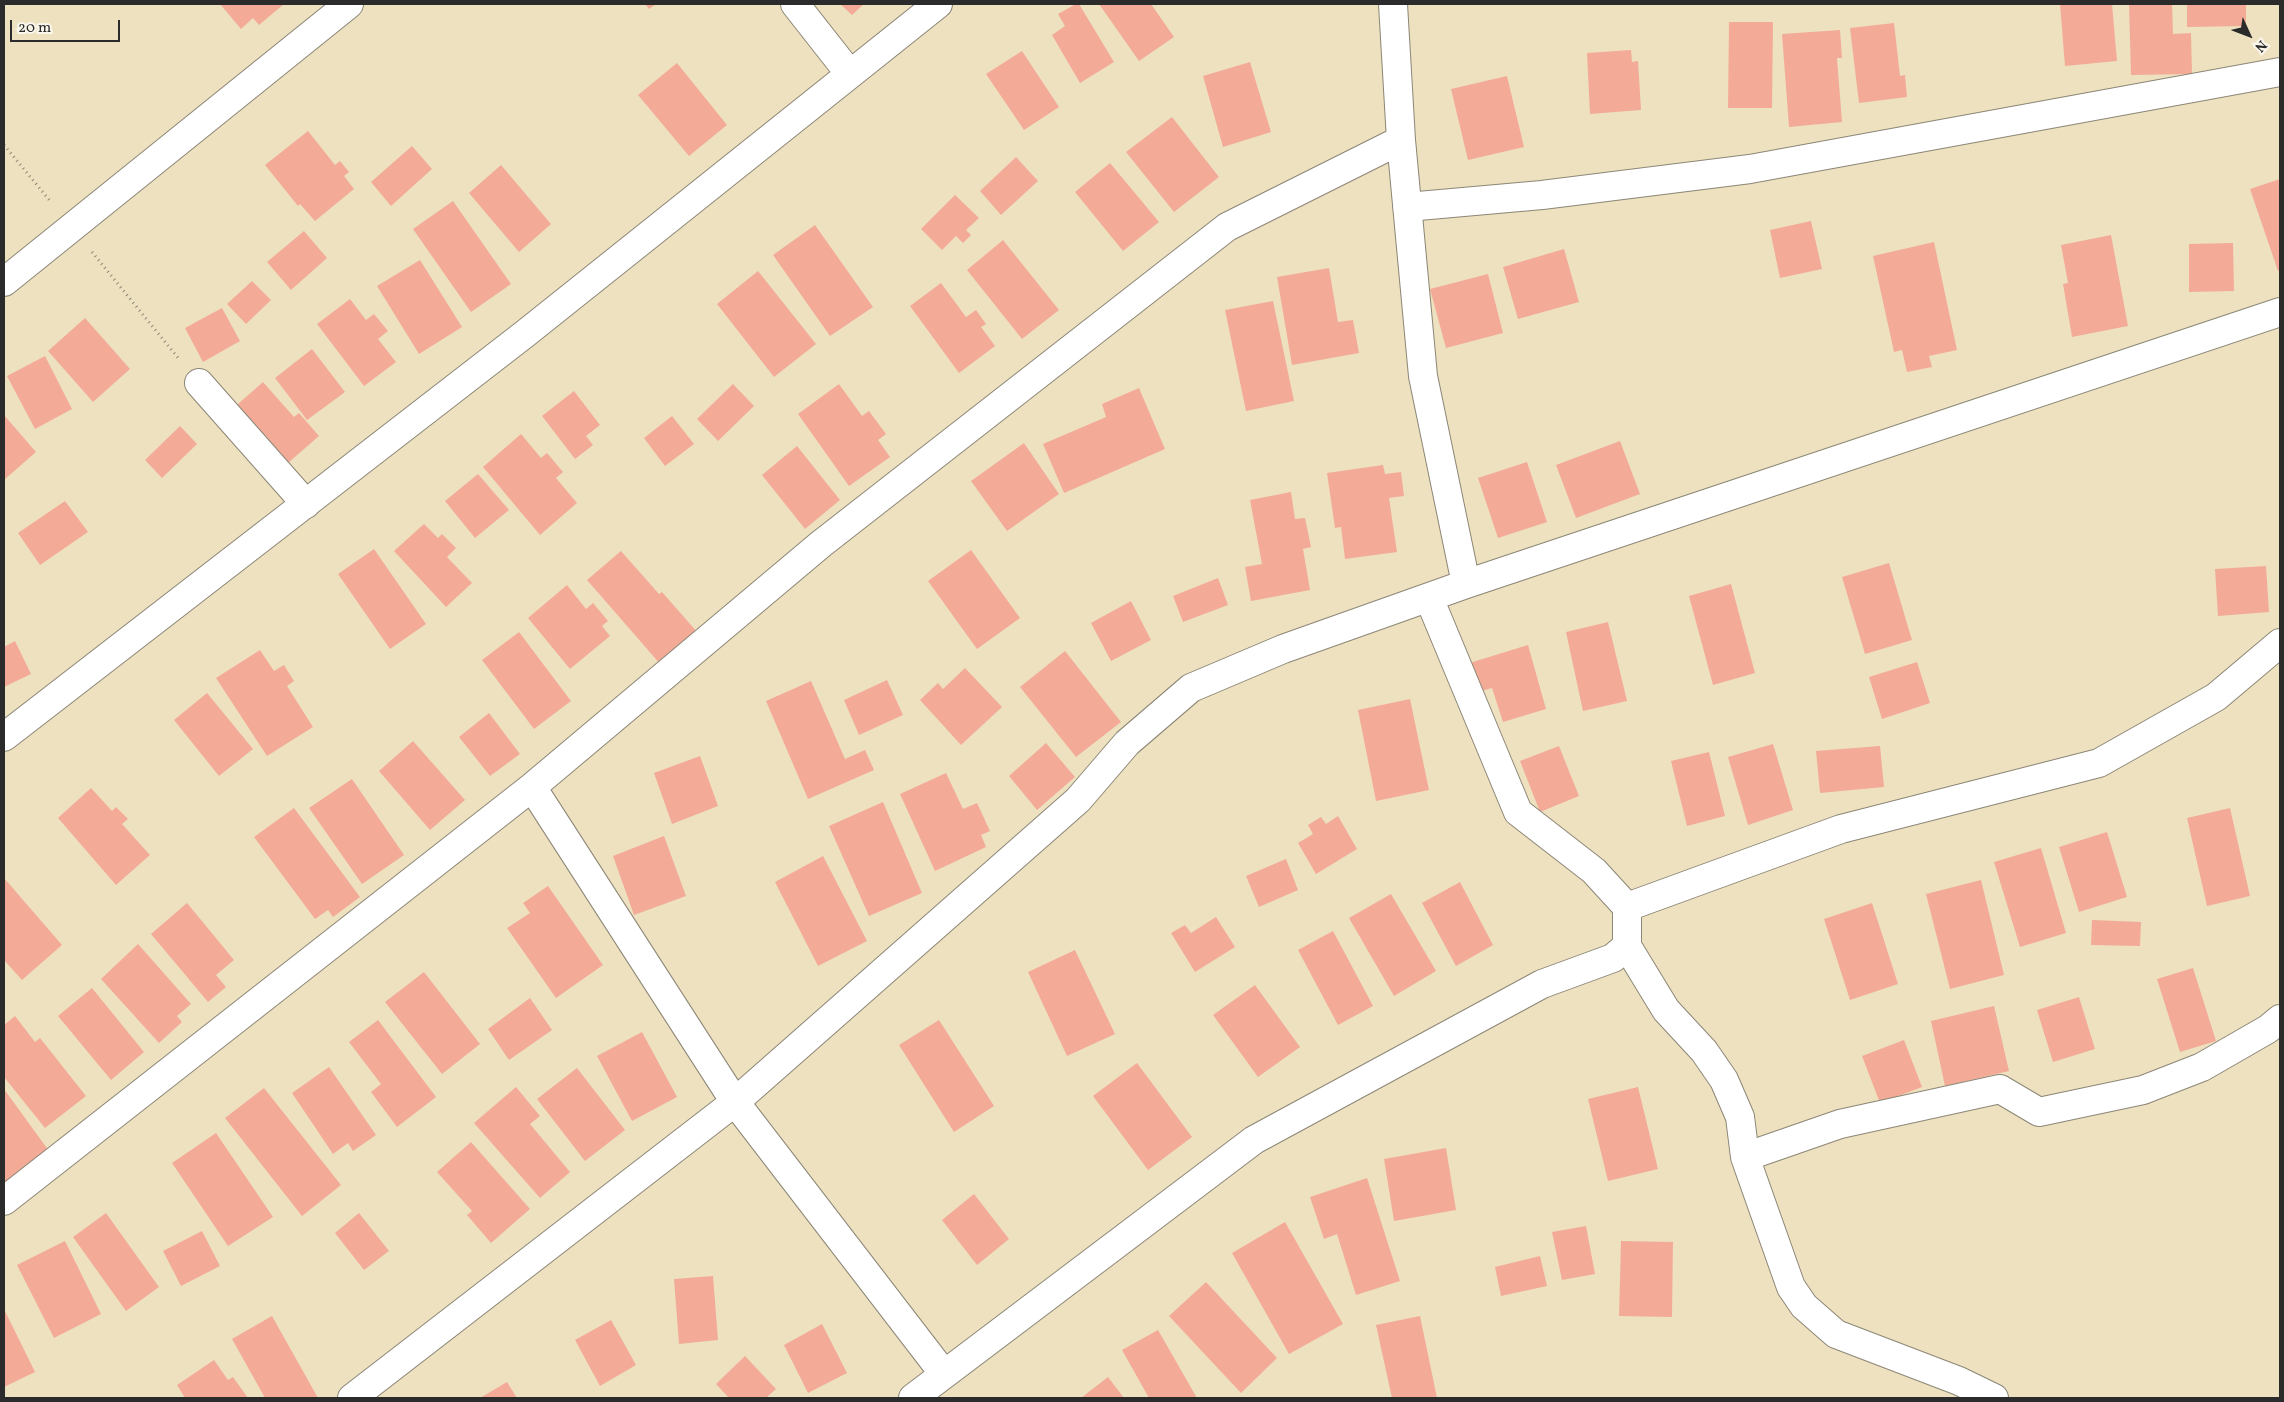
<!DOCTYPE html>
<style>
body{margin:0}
#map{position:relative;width:2284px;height:1402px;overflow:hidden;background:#ede1c0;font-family:Vollkorn,serif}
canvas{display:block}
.frame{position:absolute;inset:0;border:5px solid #2b2b2b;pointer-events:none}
.north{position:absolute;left:2224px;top:10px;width:50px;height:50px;-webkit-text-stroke:4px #fbf7ec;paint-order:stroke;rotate:133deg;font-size:14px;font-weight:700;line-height:20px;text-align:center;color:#2b2b2b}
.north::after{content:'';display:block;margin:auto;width:18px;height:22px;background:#2b2b2b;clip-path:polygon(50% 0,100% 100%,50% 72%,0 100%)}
.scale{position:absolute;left:10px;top:20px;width:110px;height:22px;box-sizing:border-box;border:2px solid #2b2b2b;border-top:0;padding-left:6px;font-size:15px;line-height:18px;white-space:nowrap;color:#2b2b2b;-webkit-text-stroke:4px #fbf7ec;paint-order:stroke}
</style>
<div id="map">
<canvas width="2284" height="1402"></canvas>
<div class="frame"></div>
<div class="north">N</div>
<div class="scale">20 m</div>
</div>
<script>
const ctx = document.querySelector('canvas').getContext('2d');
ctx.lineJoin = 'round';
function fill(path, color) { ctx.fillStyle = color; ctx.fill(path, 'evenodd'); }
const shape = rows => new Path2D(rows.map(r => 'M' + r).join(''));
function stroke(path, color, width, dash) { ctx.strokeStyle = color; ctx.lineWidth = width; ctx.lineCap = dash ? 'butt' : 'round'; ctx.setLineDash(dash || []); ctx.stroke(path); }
const building = shape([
 [220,4,284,4,259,25,253,18,241,29],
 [645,4,656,4,649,9],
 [840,4,864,4,852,15],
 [1076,4,1079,4,1114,62,1080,83,1052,35,1065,26,1058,14],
 [1099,4,1151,4,1174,37,1139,61],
 [2060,4,2112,4,2117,61,2065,66],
 [2129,4,2172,4,2173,34,2191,33,2192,74,2131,75],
 [2187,4,2246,4,2246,26,2187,27],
 [1729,22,1773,22,1772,108,1728,108],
 [1894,23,1900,76,1905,75,1907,97,1859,103,1850,28],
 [1840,30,1842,58,1837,58,1842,122,1789,127,1782,34],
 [1631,50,1632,62,1638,61,1641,110,1590,114,1587,53],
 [1022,51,1059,107,1024,130,986,74],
 [1250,62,1271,132,1223,147,1203,76],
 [677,63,727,125,689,156,638,95],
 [1507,76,1524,147,1468,160,1451,89],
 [1172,117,1219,177,1174,212,1126,152],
 [308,131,335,165,340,161,349,172,344,176,354,189,315,221,300,204,298,206,265,165],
 [412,146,432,169,391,206,371,182],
 [1016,157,1038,181,1001,215,980,191],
 [1110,163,1159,222,1123,251,1075,192],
 [501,165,551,224,519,252,469,193],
 [2280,179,2280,270,2278,271,2250,189],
 [955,195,979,218,966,230,971,235,963,243,956,236,942,250,921,229],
 [453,201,511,284,471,312,413,229],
 [1811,221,1822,269,1780,278,1770,230],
 [815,225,873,307,830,336,773,255],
 [304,231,327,258,291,290,267,262],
 [2111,235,2128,326,2072,337,2063,284,2068,283,2061,245],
 [1003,240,1059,310,1022,339,967,270],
 [1934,242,1957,350,1929,356,1932,367,1907,372,1902,350,1894,352,1873,256],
 [2233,243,2234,291,2189,292,2189,244],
 [1564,249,1579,302,1518,319,1503,267],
 [420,260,462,327,419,354,377,286],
 [1329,268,1338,322,1353,320,1359,353,1292,365,1277,277],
 [758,271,816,344,774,377,717,304],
 [1488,274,1503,333,1446,348,1430,289],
 [252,281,271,300,246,324,227,304],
 [941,283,966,317,976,310,986,324,981,327,995,346,959,373,910,306],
 [350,299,366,320,374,314,388,331,378,339,396,362,364,386,317,324],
 [1273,301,1294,401,1246,411,1225,310],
 [222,308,240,341,203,362,185,328],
 [85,318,130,369,93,402,48,351],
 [312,349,345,392,307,420,275,378],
 [45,356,72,409,35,429,7,376],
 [263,382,294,417,299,413,319,436,280,470,229,412],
 [733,384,754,406,718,441,697,419],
 [839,384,862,416,869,411,886,434,878,440,890,457,849,486,798,414],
 [1139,388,1165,449,1064,493,1043,444,1106,417,1102,404],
 [574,391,600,425,586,436,593,445,575,459,542,416],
 [4,415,36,452,4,480],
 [672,416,694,444,665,466,644,438],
 [180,426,197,444,162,478,145,460],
 [521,434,541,458,547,453,563,472,556,478,577,503,540,535,483,467],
 [1620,441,1640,494,1576,518,1556,465],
 [1024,443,1059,494,1007,531,971,481],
 [797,446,840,500,805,529,762,475],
 [1527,462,1547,522,1498,538,1478,478],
 [1383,465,1385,474,1401,472,1404,496,1389,498,1397,552,1345,559,1341,527,1335,528,1327,473],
 [478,474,509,510,475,538,445,501],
 [1291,492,1295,519,1305,518,1311,547,1303,549,1310,590,1251,601,1245,567,1262,564,1250,500],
 [65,501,88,532,40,565,18,533],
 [424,524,438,538,442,534,456,548,447,557,472,583,446,607,394,551],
 [374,549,426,624,390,649,338,574],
 [971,550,1020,618,977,649,928,581],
 [621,551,659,594,662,592,698,633,661,665,587,580],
 [1889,563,1912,640,1865,654,1842,577],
 [2266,566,2269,612,2218,616,2215,569],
 [1218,578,1228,605,1183,622,1173,596],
 [1731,584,1755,673,1713,685,1689,596],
 [567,585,586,609,593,603,608,621,602,626,610,636,570,669,528,618],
 [1131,601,1151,640,1111,661,1091,623],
 [1608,622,1627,701,1583,711,1566,632],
 [519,632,571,701,534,729,482,660],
 [15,641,31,674,4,687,4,647],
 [1528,645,1546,709,1503,722,1492,688,1472,694,1463,665],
 [260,650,274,671,284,665,294,681,287,686,313,727,267,756,216,678],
 [1065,651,1121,722,1076,757,1020,687],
 [1917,662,1930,703,1882,719,1869,677],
 [965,668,1002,707,961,745,920,700,938,683,943,689],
 [887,680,903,715,859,735,844,700],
 [811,681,845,759,865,750,874,770,808,799,766,701],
 [207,693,253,749,219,776,174,720],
 [1410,699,1429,790,1376,801,1358,710],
 [489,713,520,754,490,776,459,737],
 [413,741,465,800,430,830,379,771],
 [1046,743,1075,777,1037,810,1009,776],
 [1773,744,1793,810,1748,825,1728,757],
 [1559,746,1579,796,1540,812,1520,761],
 [1880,746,1884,787,1820,793,1816,751],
 [1709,752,1725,816,1687,826,1671,761],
 [700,756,718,806,672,824,654,773],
 [946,773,963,809,977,803,990,831,981,835,986,847,935,871,900,794],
 [352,779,404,855,362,884,309,808],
 [91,788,112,811,116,807,128,819,122,824,150,855,116,885,58,818],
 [883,802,922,893,869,916,829,826],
 [294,808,360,897,333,917,328,910,315,919,254,837],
 [2230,808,2250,896,2207,906,2187,818],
 [1338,816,1357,849,1316,874,1298,843,1313,834,1308,825,1321,817,1326,824],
 [2107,832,2127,897,2079,912,2059,847],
 [664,836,686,896,634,915,613,856],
 [2041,848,2066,933,2020,947,1994,862],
 [823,856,867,941,818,966,775,882],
 [1286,859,1298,890,1259,907,1246,876],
 [4,878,62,945,22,980,4,960],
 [1981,880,2004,975,1950,989,1926,894],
 [1460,882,1493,945,1456,966,1422,903],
 [548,886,603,965,556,998,507,928,530,913,523,903],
 [1391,894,1436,971,1394,996,1349,918],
 [187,903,234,960,216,975,226,987,208,1002,151,934],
 [1872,903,1898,984,1850,1000,1824,919],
 [1216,917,1235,947,1195,972,1171,933,1185,925,1191,933],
 [2092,920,2141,922,2140,946,2091,945],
 [1333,931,1373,1006,1338,1025,1298,950],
 [138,944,191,1004,177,1016,182,1022,159,1043,101,979],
 [1075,950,1115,1034,1067,1056,1028,972],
 [2193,968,2216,1041,2180,1052,2157,979],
 [424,972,480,1044,442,1074,385,1002],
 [1255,985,1300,1047,1258,1077,1213,1015],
 [92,988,144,1052,111,1080,58,1016],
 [2079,997,2095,1049,2053,1062,2037,1010],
 [530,998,552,1030,509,1060,488,1029],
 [1994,1006,2009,1071,1945,1086,1931,1021],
 [15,1016,35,1042,40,1038,86,1096,45,1128,4,1077,4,1025],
 [378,1020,436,1097,397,1127,371,1092,381,1084,349,1042],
 [939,1020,994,1106,954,1132,899,1045],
 [642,1032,677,1097,632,1121,597,1056],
 [1904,1040,1922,1087,1880,1103,1862,1056],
 [1137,1063,1192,1137,1148,1170,1093,1096],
 [329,1067,376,1135,353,1151,348,1143,333,1154,292,1093],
 [577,1068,625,1130,585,1161,537,1099],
 [516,1087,540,1116,530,1124,570,1172,540,1198,474,1123],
 [1638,1087,1658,1169,1608,1181,1588,1099],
 [264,1088,341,1185,302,1216,225,1118],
 [4,1089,49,1151,6,1183,4,1180],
 [216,1133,273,1217,228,1246,172,1163],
 [471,1142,530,1209,491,1243,467,1215,472,1211,437,1172],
 [1446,1148,1456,1210,1394,1221,1384,1159],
 [1367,1178,1400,1281,1356,1295,1337,1234,1324,1239,1310,1197],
 [974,1194,1009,1239,977,1265,942,1220],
 [106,1213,159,1287,126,1311,73,1237],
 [359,1213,389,1251,364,1270,335,1233],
 [1285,1222,1343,1324,1289,1354,1232,1253],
 [1586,1226,1595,1274,1562,1280,1552,1232],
 [202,1231,220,1266,181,1286,163,1251],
 [65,1241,101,1314,54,1338,17,1265],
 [1621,1241,1673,1242,1672,1317,1619,1316],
 [1540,1256,1547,1286,1501,1296,1495,1267],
 [713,1276,718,1340,679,1344,674,1279],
 [1206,1282,1277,1358,1241,1393,1169,1316],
 [4,1309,35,1372,4,1387],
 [272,1316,318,1398,265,1398,232,1339],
 [1420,1316,1437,1398,1392,1398,1376,1325],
 [611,1320,636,1365,600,1386,575,1340],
 [822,1324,847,1373,808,1393,784,1345],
 [1158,1330,1197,1398,1149,1398,1122,1350],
 [745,1356,776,1389,766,1398,729,1398,716,1384],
 [214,1360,228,1380,233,1377,248,1398,185,1398,177,1385],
 [1108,1377,1124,1398,1081,1398],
 [507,1382,517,1398,480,1398]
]);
const path = shape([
 [4,145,51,202],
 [92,252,179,359]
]);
const minor = shape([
 [795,4,850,74],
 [1393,4,1401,140,1423,376,1466,584],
 [1407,207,1542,195,1750,169,2280,72],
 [4,282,349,4],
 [199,383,306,504],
 [1429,598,1518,812,1594,871,1627,907,1627,946,1666,1010,1704,1051,1724,1080,1740,1117,1745,1157,1791,1287,1804,1306,1836,1334,1959,1381,1994,1398],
 [4,737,526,333,938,4],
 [532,787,735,1102,944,1374],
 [1627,907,1841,829,2099,763,2216,697,2280,643],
 [1745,1157,1840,1124,2000,1089,2039,1112,2143,1090,2202,1067,2268,1029,2280,1019],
 [4,1201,532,787,821,544,1227,227,1401,140],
 [352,1398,735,1102,1078,800,1127,743,1191,688,1283,649,1466,584,2280,312],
 [913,1398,1254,1140,1542,984,1613,958,1627,946]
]);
fill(building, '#f3ab98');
stroke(minor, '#8c8676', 30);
stroke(path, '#8c8676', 3, [1, 4]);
stroke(minor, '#fff', 28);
</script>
